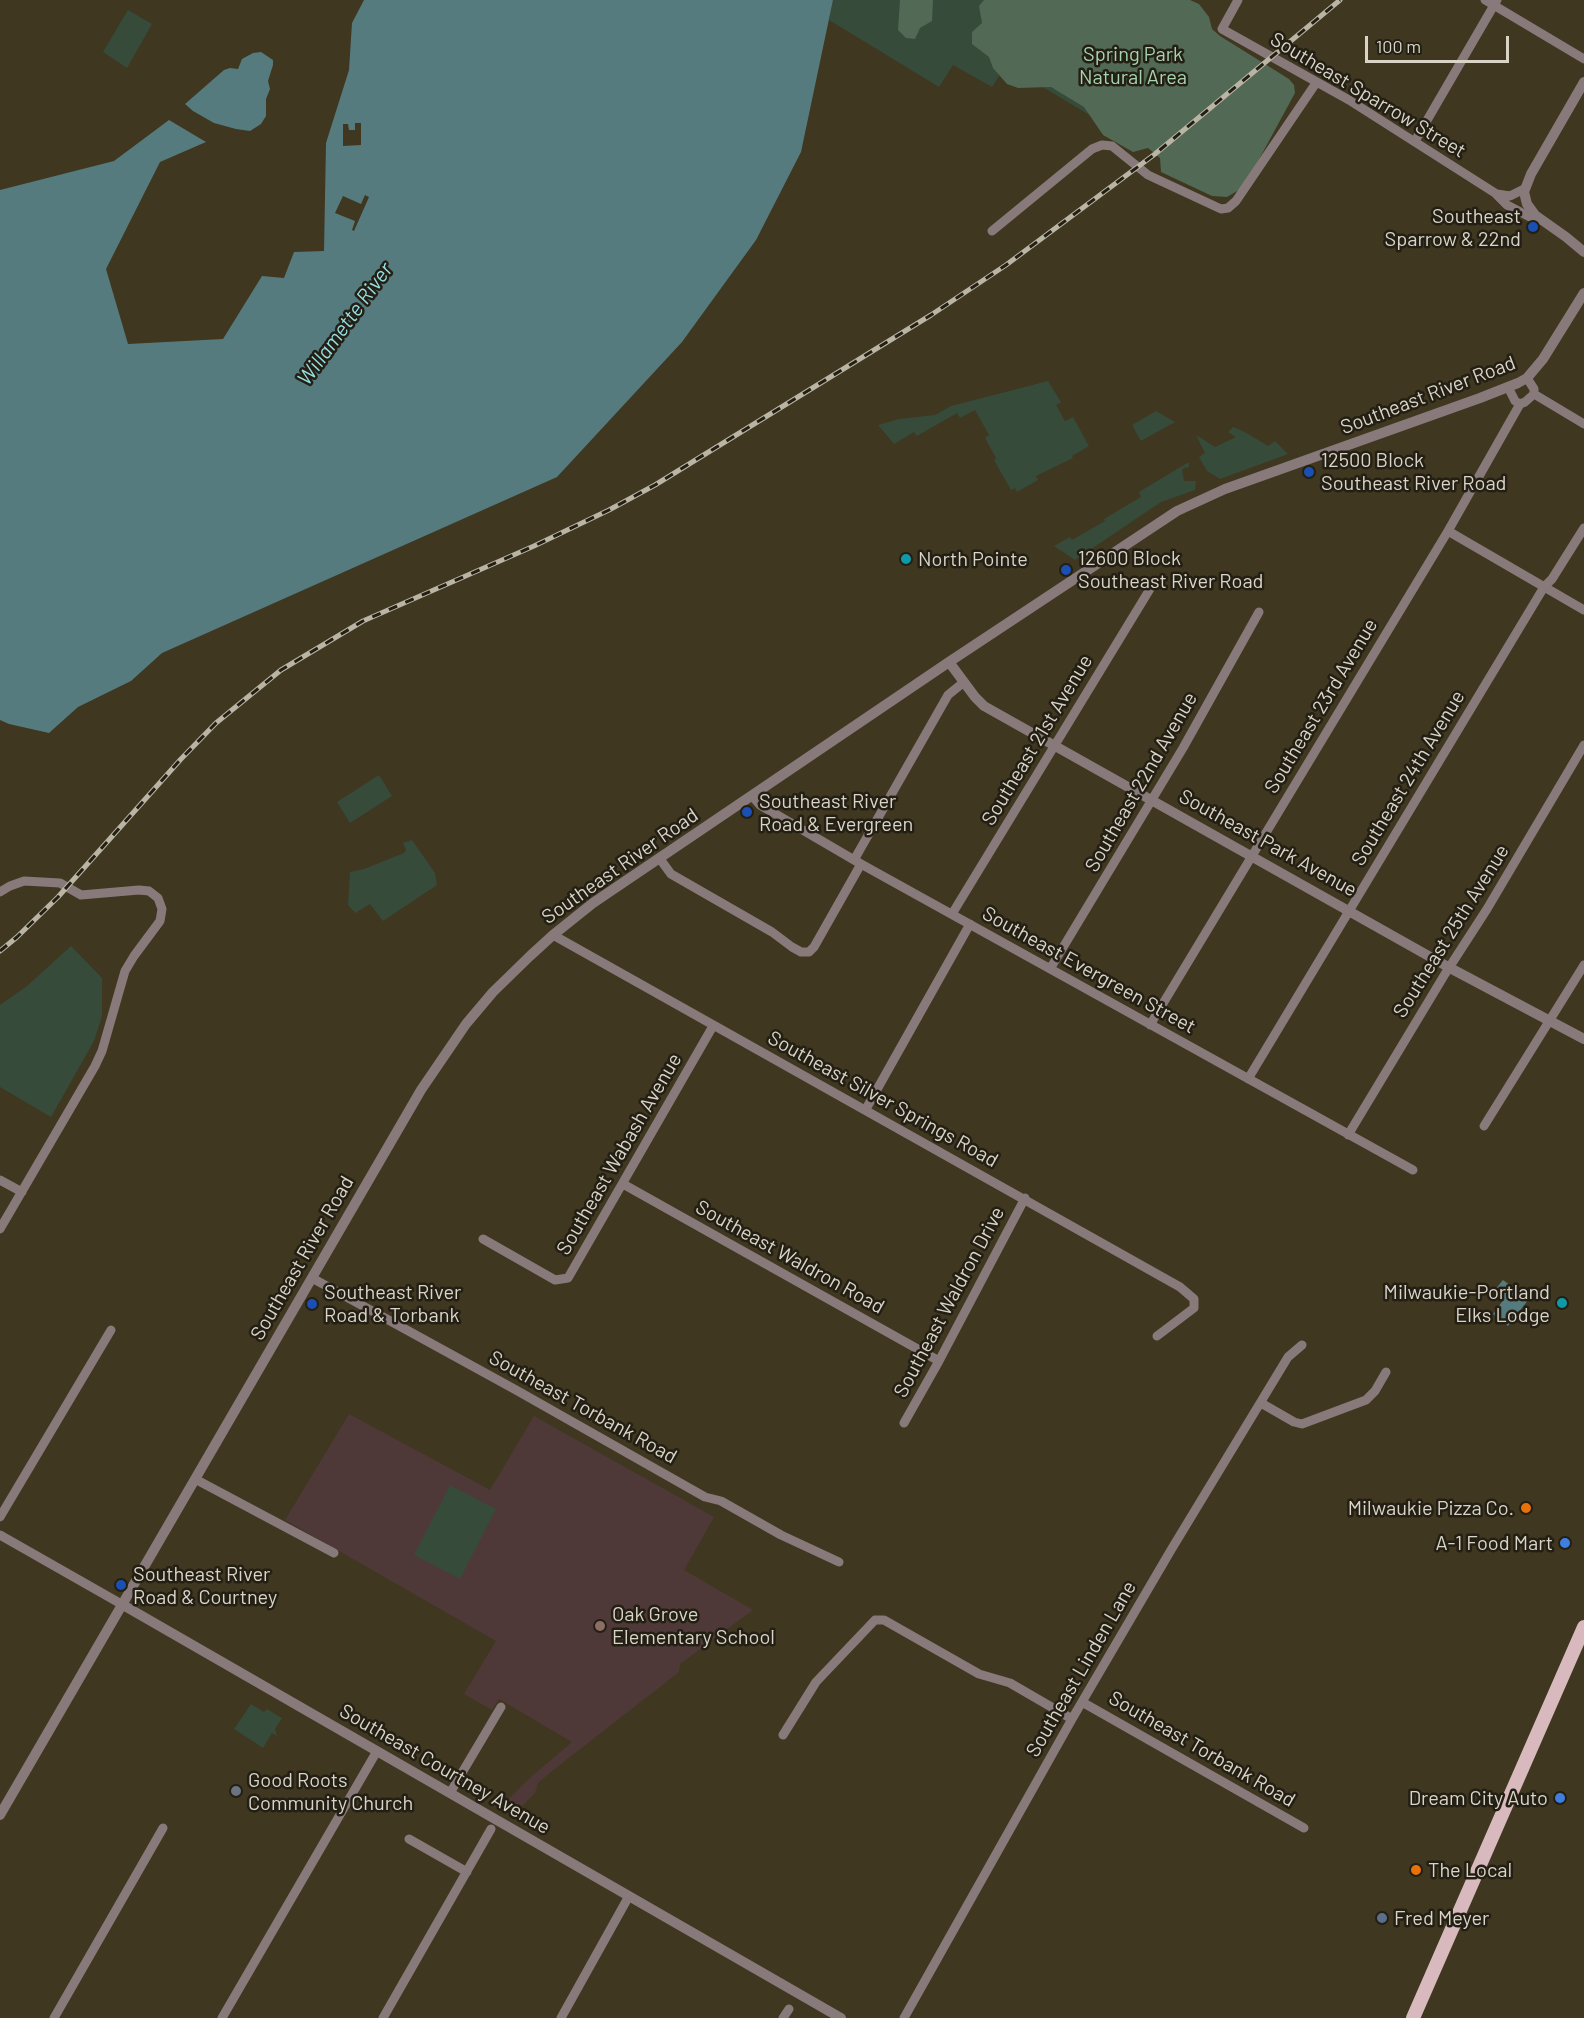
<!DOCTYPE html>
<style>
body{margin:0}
#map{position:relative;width:1584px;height:2018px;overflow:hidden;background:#3f371f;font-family:Barlow,sans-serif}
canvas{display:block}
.scale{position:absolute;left:1365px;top:36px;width:144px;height:27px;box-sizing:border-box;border:3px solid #d9d4c6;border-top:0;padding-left:8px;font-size:18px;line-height:21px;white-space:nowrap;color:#d9d4c6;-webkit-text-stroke:4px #231f14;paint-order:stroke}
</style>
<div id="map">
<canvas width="1584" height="2018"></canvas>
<div class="scale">100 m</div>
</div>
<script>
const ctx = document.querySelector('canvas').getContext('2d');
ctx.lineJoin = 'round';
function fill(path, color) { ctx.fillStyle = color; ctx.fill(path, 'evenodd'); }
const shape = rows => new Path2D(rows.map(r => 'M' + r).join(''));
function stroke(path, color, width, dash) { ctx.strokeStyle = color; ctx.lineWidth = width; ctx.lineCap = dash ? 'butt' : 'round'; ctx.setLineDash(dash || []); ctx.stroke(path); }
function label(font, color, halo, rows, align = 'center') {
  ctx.font = font + ' Barlow,sans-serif'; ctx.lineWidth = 5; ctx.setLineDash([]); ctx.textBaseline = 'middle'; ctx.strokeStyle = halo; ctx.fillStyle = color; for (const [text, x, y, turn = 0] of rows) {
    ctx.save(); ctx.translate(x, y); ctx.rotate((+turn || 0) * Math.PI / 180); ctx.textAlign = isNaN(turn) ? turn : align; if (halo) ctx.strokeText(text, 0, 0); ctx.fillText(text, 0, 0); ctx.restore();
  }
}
const education = shape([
 [349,1414,490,1490,534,1416,714,1517,684,1570,753,1610,680,1664,679,1672,552,1771,538,1783,535,1793,513,1815,500,1807,533,1775,572,1742,499,1699,492,1710,464,1694,496,1641,285,1520]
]);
const green = shape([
 [833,0,1152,0,1141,146,1006,65,992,87,953,65,939,87,829,20],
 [128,10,152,24,127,68,103,52],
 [1048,381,1061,402,1056,405,1065,421,1073,417,1089,446,1072,456,1073,458,1036,476,1038,480,1017,492,1015,488,1011,490,994,460,996,458,985,438,989,435,975,410,960,418,957,413,917,436,914,432,894,444,878,425,899,419,935,415,951,406],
 [1156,411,1175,422,1141,441,1132,425],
 [1233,427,1245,432,1268,446,1275,441,1288,454,1220,479,1207,471,1199,457,1205,453,1196,435,1215,447,1236,437,1228,432],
 [1187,463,1189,463,1189,467,1182,469,1184,481,1196,481,1195,490,1161,502,1075,560,1054,546,1070,537,1072,540,1105,521,1104,519,1141,497,1139,492],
 [379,775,392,796,350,823,337,802],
 [412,840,435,873,437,885,383,921,370,904,355,913,348,905,350,872,364,869,404,853,406,850,403,843],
 [71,946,102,978,102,1016,94,1041,51,1117,0,1087,0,1005,27,986],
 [450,1485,496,1509,460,1579,414,1555],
 [251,1704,264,1712,267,1709,282,1718,275,1729,277,1736,272,1733,263,1748,234,1729]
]);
const forest = shape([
 [900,0,933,0,932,21,920,28,915,39,906,38,898,30],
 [984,0,1190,0,1199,4,1209,17,1212,29,1220,36,1289,79,1294,85,1295,93,1244,187,1227,197,1212,196,1161,172,1160,158,1148,148,1133,152,1103,135,1084,107,1051,87,1018,88,1007,84,993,68,989,57,972,44,972,32,982,23,979,6]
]);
const water = shape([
 [364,0,833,0,801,152,756,240,682,342,557,477,162,653,131,681,78,707,49,733,9,724,0,720,0,190,114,161,169,120,206,142,160,162,106,269,128,344,223,339,262,276,284,278,294,252,324,251,326,143,349,70,352,23],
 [261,52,273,60,273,65,268,81,270,89,266,99,266,116,261,124,250,131,236,129,214,123,193,111,185,104,224,70,230,68,238,69,242,59,253,53],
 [1503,1280,1529,1299,1508,1326,1493,1314,1504,1299,1494,1291]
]);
const pier = shape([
 [355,123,361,123,361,145,343,146,343,124,348,124,349,130,355,130],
 [365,195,369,197,354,231,352,230,355,221,335,213,343,196,361,204]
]);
const minor = shape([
 [1238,0,1222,29,1349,100,1495,193,1507,205,1530,217,1540,220],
 [1485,0,1584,59],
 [1415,141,1497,0],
 [1497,194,1510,196,1524,189],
 [992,231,1092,149,1102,145,1112,146,1148,175,1221,209,1228,208,1236,201,1316,83],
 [1508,387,1515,401,1520,404,1525,402,1534,394,1534,389,1527,378],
 [1534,394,1584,424],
 [1448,531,1584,610],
 [752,796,760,805,861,864,1413,1170],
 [660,859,671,874,772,932,792,947,801,952,809,952,814,947,861,864],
 [854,860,948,695,964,682],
 [0,892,10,886,24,881,60,883,81,895,139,890,149,891,158,898,162,909,160,921,134,956,125,971,102,1051,95,1066,0,1229],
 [952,914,1153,584],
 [553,935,1180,1287,1194,1299,1194,1308,1157,1336],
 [1050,969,1183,748,1259,612],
 [1150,1025,1448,531,1520,404],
 [1248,1079,1544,587,1552,579,1584,528],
 [866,1109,970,924],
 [1484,1126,1584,965],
 [1348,1135,1445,974,1487,909,1584,745],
 [0,1180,22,1192],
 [623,1184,939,1361],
 [483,1239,555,1280,568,1278,713,1026],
 [312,1278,516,1390,705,1497,721,1501,781,1535,839,1562],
 [1261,1403,1294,1422,1302,1424,1366,1400,1375,1391,1386,1372],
 [904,1423,939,1361,1025,1198],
 [195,1479,334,1553],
 [0,1517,111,1330],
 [0,1535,123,1605],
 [1082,1702,1304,1828],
 [783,1735,816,1682,875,1620,884,1620,979,1674,1010,1683,1072,1719],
 [450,1793,501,1707],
 [409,1839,467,1872],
 [54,2018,163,1828],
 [222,2018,377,1751],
 [383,2018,491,1829],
 [561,2018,629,1896],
 [783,2018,789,2009],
 [904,2018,1072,1719,1171,1550,1288,1357,1302,1345]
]);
const tertiary = shape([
 [1584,82,1531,174,1524,192,1527,204,1535,215,1566,237,1584,252],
 [949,662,975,697,984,706,1450,968,1584,1039],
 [123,1605,841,2018],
 [0,1815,421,1090,466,1024,493,992,530,956,553,935,593,903,949,662,1177,511,1225,489,1480,398,1518,383,1527,378,1543,359,1584,293]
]);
const primary = shape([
 [1413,2018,1584,1627]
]);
const rail = shape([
 [0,951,17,937,58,897,181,759,216,723,281,670,363,621,534,546,609,510,655,485,931,315,1006,265,1155,154,1340,0]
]);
const markers = [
 [1533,227,6,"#1a4fb4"],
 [1309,472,6,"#1a4fb4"],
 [906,559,6,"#0f9aa8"],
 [1066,570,6,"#1a4fb4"],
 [747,812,6,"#1a4fb4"],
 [1562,1303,6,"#0f9aa8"],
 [312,1304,6,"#1a4fb4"],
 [1526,1508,6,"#e8710a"],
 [1565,1543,6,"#3f7fe0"],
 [121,1585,6,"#1a4fb4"],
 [600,1626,6,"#8d6e63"],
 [236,1791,6,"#6b7280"],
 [1560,1798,6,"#3f7fe0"],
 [1416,1870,6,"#e8710a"],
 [1382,1918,6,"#5c6f8a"]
];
const parkNames = [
 ["Spring Park",1133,54],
 ["Natural Area",1133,77]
];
const streetNames = [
 ["Southeast Sparrow Street",1368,95,31],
 ["Southeast River Road",1428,395,-21],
 ["Southeast 23rd Avenue",1321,706,-59],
 ["Southeast 21st Avenue",1037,740,-59],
 ["Southeast 24th Avenue",1408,778,-59],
 ["Southeast 22nd Avenue",1141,782,-60],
 ["Southeast Park Avenue",1268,843,29],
 ["Southeast River Road",620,866,-35],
 ["Southeast 25th Avenue",1451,931,-58],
 ["Southeast Evergreen Street",1089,970,29],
 ["Southeast Silver Springs Road",883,1099,29],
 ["Southeast Wabash Avenue",619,1154,-60],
 ["Southeast Waldron Road",790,1257,29],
 ["Southeast River Road",302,1258,-60],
 ["Southeast Waldron Drive",949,1302,-62],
 ["Southeast Torbank Road",583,1407,29],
 ["Southeast Linden Lane",1081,1669,-60],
 ["Southeast Torbank Road",1202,1749,30],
 ["Southeast Courtney Avenue",445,1769,30]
];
const poiNames = [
 ["Southeast",1521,216,"right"],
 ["Sparrow & 22nd",1521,239,"right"],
 ["12500 Block",1321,460],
 ["Southeast River Road",1321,483],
 ["12600 Block",1078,558],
 ["Southeast River Road",1078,581],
 ["North Pointe",918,559],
 ["Southeast River",759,801],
 ["Road & Evergreen",759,824],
 ["Southeast River",324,1292],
 ["Road & Torbank",324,1315],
 ["Milwaukie-Portland",1550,1292,"right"],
 ["Elks Lodge",1550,1315,"right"],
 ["Milwaukie Pizza Co.",1514,1508,"right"],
 ["A-1 Food Mart",1553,1543,"right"],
 ["Southeast River",133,1574],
 ["Road & Courtney",133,1597],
 ["Oak Grove",612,1614],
 ["Elementary School",612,1637],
 ["Good Roots",248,1780],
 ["Community Church",248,1803],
 ["Dream City Auto",1548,1798,"right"],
 ["The Local",1428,1870],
 ["Fred Meyer",1394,1918]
];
const waterNames = [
 ["Willamette River",345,324,-54]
];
fill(education, '#4e3938');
fill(green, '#374b3b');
fill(forest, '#516955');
fill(water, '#567b7e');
fill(pier, '#3f371f');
stroke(minor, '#88797b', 9);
stroke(tertiary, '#88797b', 10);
stroke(primary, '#d8b9bd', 14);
stroke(rail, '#bab4a4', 5);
stroke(rail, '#231f14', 3, [9]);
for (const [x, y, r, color] of markers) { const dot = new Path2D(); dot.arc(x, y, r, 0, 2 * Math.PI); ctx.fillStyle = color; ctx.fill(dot); stroke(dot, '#231f14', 2); }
label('20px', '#a6d4ae', '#231f14', parkNames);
label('20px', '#d9d4c6', '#231f14', streetNames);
label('20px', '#d9d4c6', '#231f14', poiNames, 'left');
label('italic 21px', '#96dee3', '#231f14', waterNames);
</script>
